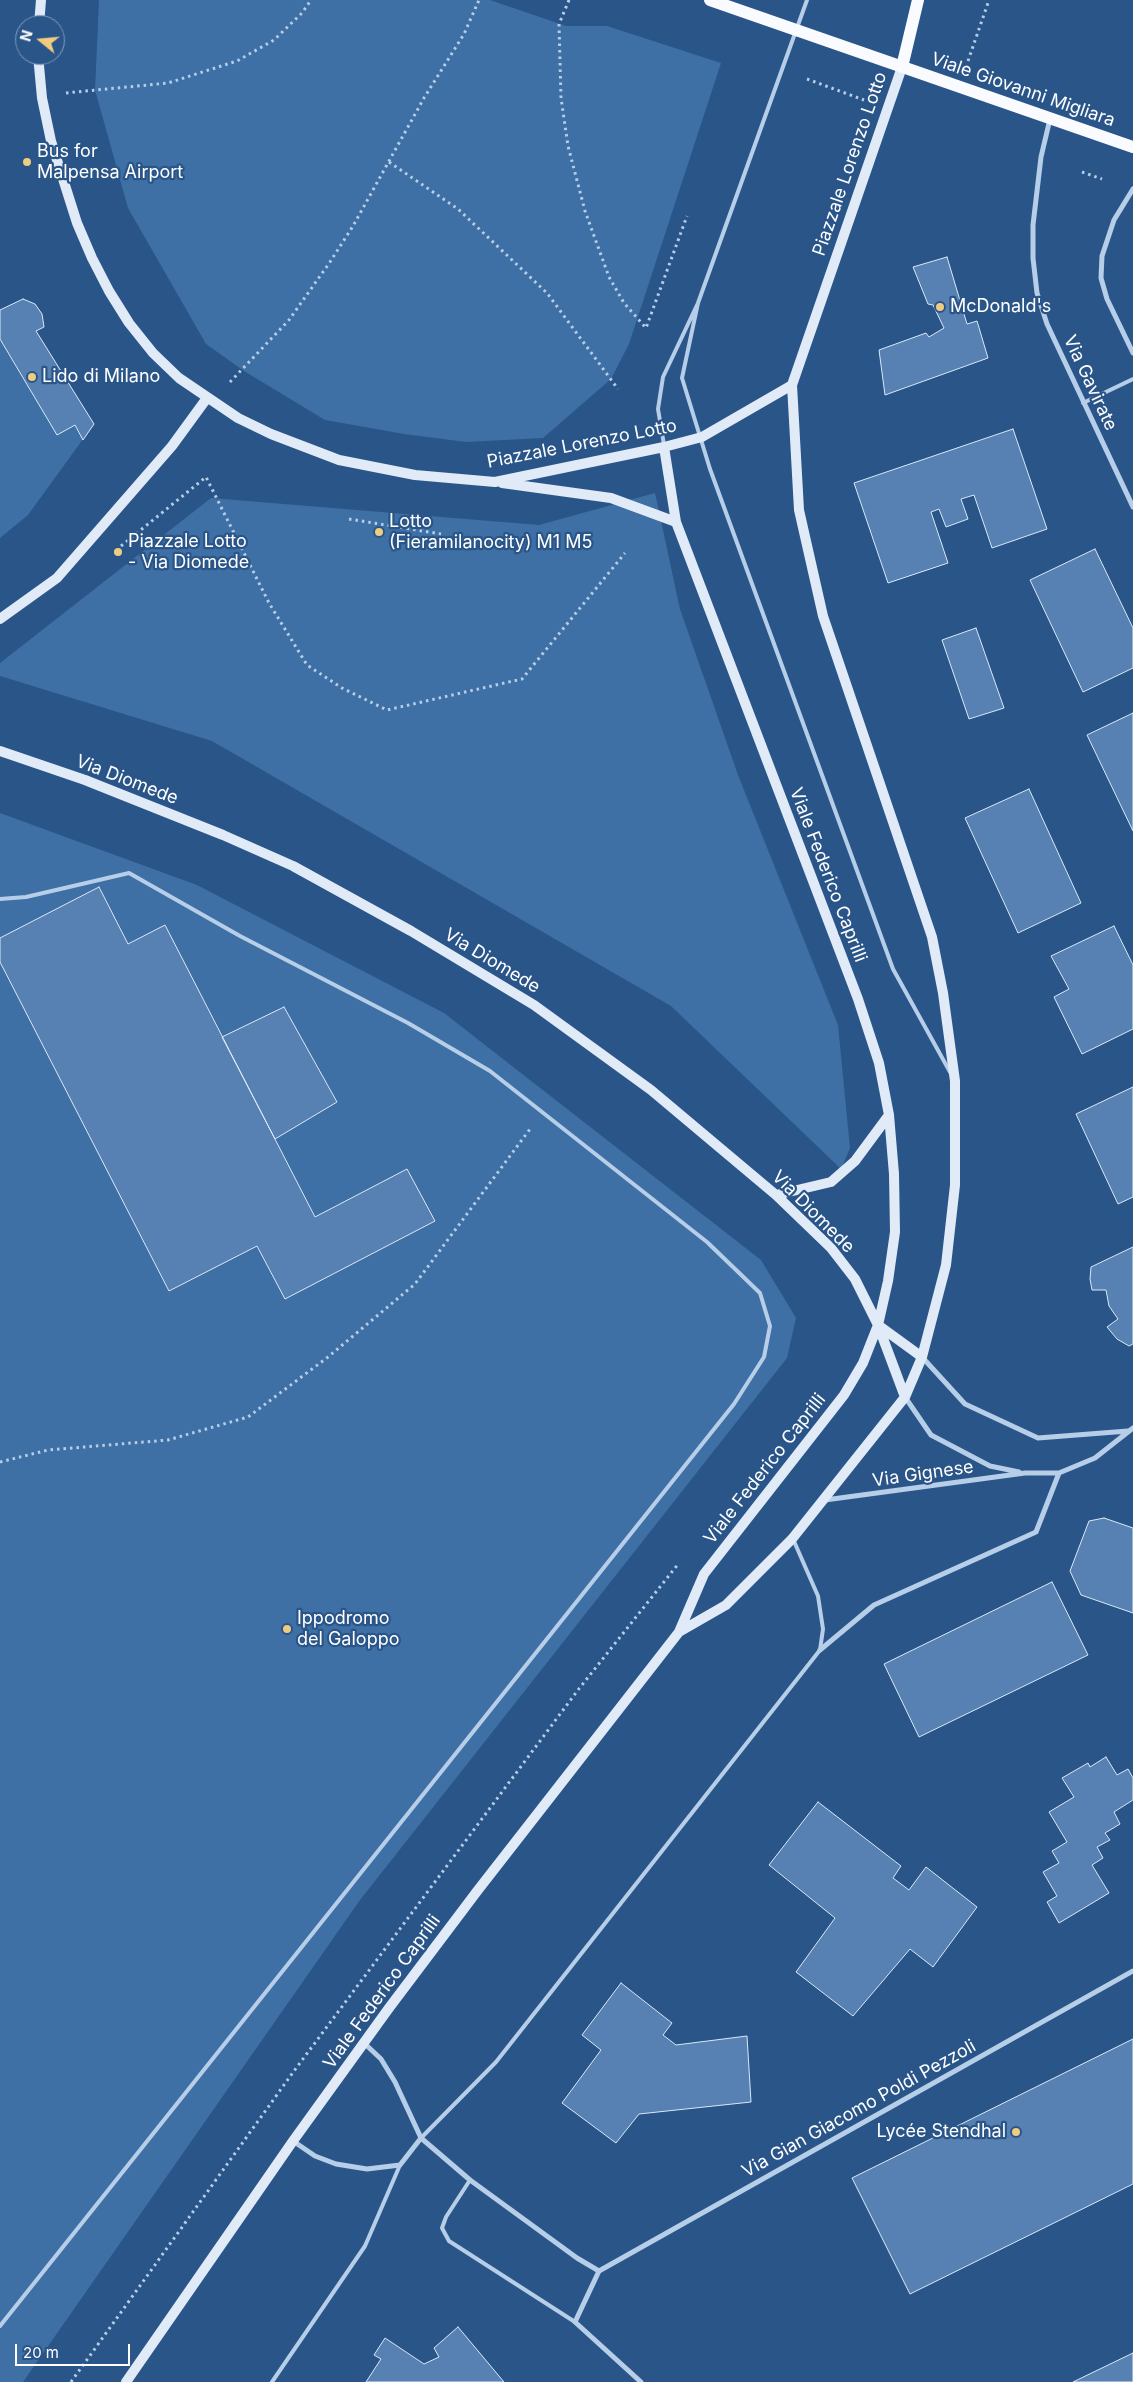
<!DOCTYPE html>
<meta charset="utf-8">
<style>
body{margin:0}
#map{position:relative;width:1133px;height:2382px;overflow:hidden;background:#2a5589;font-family:Inter,sans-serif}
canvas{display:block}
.north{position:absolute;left:15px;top:15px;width:50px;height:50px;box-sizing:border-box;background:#2a5589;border:1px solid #7f99b8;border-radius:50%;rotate:287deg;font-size:14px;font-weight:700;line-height:20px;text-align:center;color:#fff}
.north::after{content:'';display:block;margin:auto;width:18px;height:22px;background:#efcc7e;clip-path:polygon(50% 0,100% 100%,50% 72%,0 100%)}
.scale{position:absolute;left:15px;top:2344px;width:115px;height:22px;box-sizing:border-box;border:2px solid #fff;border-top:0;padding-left:6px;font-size:15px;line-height:18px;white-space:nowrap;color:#fff;-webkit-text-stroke:4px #2a5589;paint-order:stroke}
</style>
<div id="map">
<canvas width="1133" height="2382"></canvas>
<div class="north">N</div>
<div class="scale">20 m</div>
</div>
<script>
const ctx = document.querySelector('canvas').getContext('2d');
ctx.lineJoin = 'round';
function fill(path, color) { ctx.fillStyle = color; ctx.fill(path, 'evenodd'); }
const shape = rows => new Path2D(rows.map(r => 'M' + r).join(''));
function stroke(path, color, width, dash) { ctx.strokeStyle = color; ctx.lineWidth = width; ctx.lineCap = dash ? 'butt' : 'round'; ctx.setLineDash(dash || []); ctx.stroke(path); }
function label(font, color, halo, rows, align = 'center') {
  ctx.font = font + ' Inter,sans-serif'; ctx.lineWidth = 4.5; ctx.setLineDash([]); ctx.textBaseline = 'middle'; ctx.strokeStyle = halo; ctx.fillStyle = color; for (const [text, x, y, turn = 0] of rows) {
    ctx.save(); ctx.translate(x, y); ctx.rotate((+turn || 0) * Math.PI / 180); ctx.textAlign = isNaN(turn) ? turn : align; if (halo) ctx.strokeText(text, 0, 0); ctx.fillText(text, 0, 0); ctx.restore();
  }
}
const green = shape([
 [99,0,490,0,566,26,607,26,721,63,629,344,611,379,543,438,466,442,404,434,325,420,244,371,206,344,128,208,95,90],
 [23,299,35,304,42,314,36,331,94,424,28,515,0,538,0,310],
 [655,493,680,609,738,775,838,1025,850,1148,841,1169,671,1006,212,741,0,676,0,663,211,498,539,525],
 [0,813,197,885,444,1013,761,1260,796,1318,787,1358,360,1900,23,2382,0,2382]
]);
const building = shape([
 [947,257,967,324,977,321,988,358,885,395,879,350,926,333,929,337,944,328,933,305,928,304,913,267,947,257],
 [23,299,35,304,42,314,44,327,36,331,94,424,83,440,75,425,57,435,0,339,0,310,23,299],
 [1013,429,1047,529,992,548,974,495,961,499,968,519,946,527,939,509,931,512,948,563,888,583,854,483,1013,429],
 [1095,549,1133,628,1133,668,1083,692,1030,580,1095,549],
 [976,628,1004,708,969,719,942,640,976,628],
 [1133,713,1133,831,1087,735,1133,713],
 [1029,789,1081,903,1018,933,965,818,1029,789],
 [99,887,128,944,165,925,315,1217,407,1169,435,1221,285,1299,257,1246,169,1291,0,962,0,938,99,887],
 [1114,926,1133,965,1133,1029,1082,1054,1054,997,1069,989,1051,956,1114,926],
 [284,1007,337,1102,275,1139,222,1037,284,1007],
 [1133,1087,1133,1197,1118,1204,1076,1114,1133,1087],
 [1133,1247,1133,1344,1129,1346,1117,1339,1107,1327,1118,1319,1109,1306,1106,1290,1092,1290,1090,1279,1091,1267,1133,1247],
 [1104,1518,1133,1528,1133,1613,1081,1595,1070,1571,1089,1521,1104,1518],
 [1052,1582,1088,1655,919,1737,884,1664,1052,1582],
 [1106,1757,1117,1775,1128,1769,1133,1778,1133,1800,1114,1812,1120,1824,1105,1833,1110,1840,1097,1847,1103,1858,1092,1865,1109,1893,1059,1923,1047,1902,1057,1896,1043,1872,1059,1863,1052,1851,1067,1842,1049,1812,1074,1797,1062,1778,1088,1763,1090,1767,1106,1757],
 [818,1802,901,1866,893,1878,909,1890,926,1867,977,1907,933,1967,910,1949,853,2016,796,1972,835,1918,769,1865,818,1802],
 [621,1983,672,2023,663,2035,676,2045,747,2036,751,2102,639,2114,616,2143,562,2103,601,2050,582,2035,621,1983],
 [1133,2039,1133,2184,910,2294,852,2178,1133,2039],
 [458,2327,504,2382,366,2382,381,2359,374,2355,385,2338,424,2364,439,2357,434,2348,458,2327],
 [1133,2353,1133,2382,1073,2382,1133,2353]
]);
const path = shape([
 [569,0,559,24,561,98,568,146,585,211,609,277,624,303,646,328,687,216],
 [968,61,989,0],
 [807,79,864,100],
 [66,93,168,83,237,61,274,40,302,13,311,0],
 [389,162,458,209,547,293,618,389],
 [1082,172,1102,179],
 [230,382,289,320,330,262,353,226,424,98,464,34,479,0],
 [349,519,441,534],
 [121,546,206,477,269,603,307,665,342,688,387,710,522,679,625,553],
 [0,1462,48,1450,168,1440,248,1417,328,1357,415,1284,530,1129],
 [71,2382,294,2071,578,1690,679,1563]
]);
const lane = shape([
 [698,303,682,378,710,469,893,969,950,1072],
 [1083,403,1133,379],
 [664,445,658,409,663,377,698,303,807,0],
 [0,899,26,897,129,873,240,936,408,1023,490,1071,707,1242,760,1293,770,1326,764,1357,734,1404,0,2326],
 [421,2138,496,2062,820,1650,823,1629,818,1596,793,1539],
 [470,2180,446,2217,442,2228,449,2241,575,2322],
 [272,2382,365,2246,400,2165]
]);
const street = shape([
 [1050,119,1041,157,1033,225,1033,258,1037,293,1047,324,1133,507],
 [1133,189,1114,220,1102,256,1101,278,1107,299,1133,353],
 [922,1357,965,1404,1038,1438,1128,1431],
 [905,1397,931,1435,990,1466,1019,1472],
 [825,1500,1025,1473,1059,1473,1095,1458,1133,1428],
 [820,1650,874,1605,1036,1532,1059,1473],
 [364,2043,381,2059,395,2082,421,2138,470,2180,577,2258,599,2271],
 [293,2141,315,2156,336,2164,367,2169,400,2165,421,2138],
 [599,2271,1133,1971],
 [599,2271,575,2322,641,2382]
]);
const secondary = shape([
 [39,25,41,0],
 [38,55,42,98,51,141,77,223,92,258,109,291,129,323,153,353,179,378,238,418,271,434,339,460,415,475,495,482,664,447,702,437,792,385,902,67],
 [502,483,611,498,676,522],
 [0,619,57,578,172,446,207,398],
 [0,751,85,780,223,835,293,866,411,931,534,1005,651,1090,776,1195,831,1248,855,1279,878,1325,905,1397],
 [776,1195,831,1182,855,1161,889,1115],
 [878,1325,922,1357],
 [679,1632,726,1605,792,1539,905,1397,922,1357,946,1265,955,1185,955,1081,943,993,932,937,823,616,799,510,792,385],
 [126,2382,293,2141,389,2008,478,1890,679,1632,704,1574,844,1395,863,1363,878,1325,888,1281,895,1232,894,1174,889,1115,879,1063,858,999,676,522,664,447]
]);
const primary = shape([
 [710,0,1133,147],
 [902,67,918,0]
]);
const markers = [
 [27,162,5,"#efcc7e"],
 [940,307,5,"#efcc7e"],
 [32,377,5,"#efcc7e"],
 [379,532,5,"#efcc7e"],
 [118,552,5,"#efcc7e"],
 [287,1629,5,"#efcc7e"],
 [1016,2132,5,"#efcc7e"]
];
const streetNames = [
 ["Viale Giovanni Migliara",1023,90,19],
 ["Piazzale Lorenzo Lotto",850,164,-71],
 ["Via Gavirate",1090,383,65],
 ["Piazzale Lorenzo Lotto",582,444,-11],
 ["Via Diomede",127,780,21],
 ["Viale Federico Caprilli",828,875,69],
 ["Via Diomede",492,961,31],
 ["Via Diomede",813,1212,45],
 ["Viale Federico Caprilli",765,1469,-52],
 ["Via Gignese",923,1474,-8],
 ["Viale Federico Caprilli",382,1992,-54],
 ["Via Gian Giacomo Poldi Pezzoli",859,2109,-29]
];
const poiNames = [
 ["Bus for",37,152],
 ["Malpensa Airport",37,173],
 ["McDonald's",950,307],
 ["Lido di Milano",42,377],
 ["Lotto",389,522],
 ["(Fieramilanocity) M1 M5",389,543],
 ["Piazzale Lotto",128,542],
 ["- Via Diomede",128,563],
 ["Ippodromo",297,1619],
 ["del Galoppo",297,1640],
 ["Lycée Stendhal",1006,2132,"right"]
];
fill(green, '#3e6fa5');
fill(building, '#5681b2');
stroke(building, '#dbe8f7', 1);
stroke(path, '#b7cee9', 3, [2.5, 4]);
stroke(lane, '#b7cee9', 4);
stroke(street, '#b7cee9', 5);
stroke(secondary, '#e1ebf8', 10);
stroke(primary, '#f9fbfe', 12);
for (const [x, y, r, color] of markers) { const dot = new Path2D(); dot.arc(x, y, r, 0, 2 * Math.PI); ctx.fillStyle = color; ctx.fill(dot); stroke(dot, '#2a5589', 2); }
label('18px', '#fff', '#2a5589', streetNames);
label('18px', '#fff', '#2a5589', poiNames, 'left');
</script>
